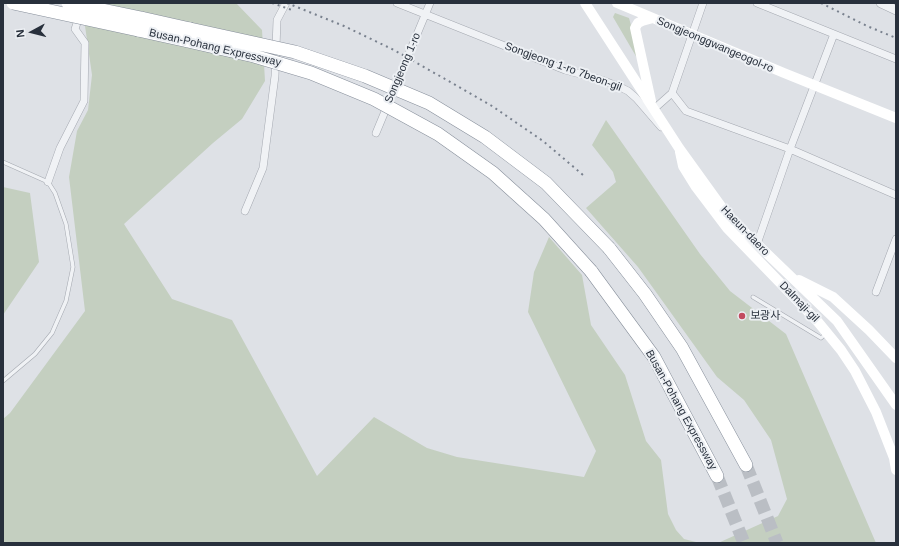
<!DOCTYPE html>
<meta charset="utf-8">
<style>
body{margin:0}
#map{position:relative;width:899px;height:546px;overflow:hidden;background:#dee1e6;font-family:Helvetica,sans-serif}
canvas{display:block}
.frame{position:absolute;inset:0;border:4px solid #28303c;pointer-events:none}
.north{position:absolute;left:12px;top:12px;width:40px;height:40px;-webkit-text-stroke:3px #edf0f4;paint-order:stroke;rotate:263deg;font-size:11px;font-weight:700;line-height:16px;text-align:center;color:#28303c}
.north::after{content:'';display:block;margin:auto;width:14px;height:18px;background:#28303c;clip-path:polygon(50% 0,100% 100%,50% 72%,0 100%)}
</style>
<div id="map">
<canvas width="899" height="546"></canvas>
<div class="frame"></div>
<div class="north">N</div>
</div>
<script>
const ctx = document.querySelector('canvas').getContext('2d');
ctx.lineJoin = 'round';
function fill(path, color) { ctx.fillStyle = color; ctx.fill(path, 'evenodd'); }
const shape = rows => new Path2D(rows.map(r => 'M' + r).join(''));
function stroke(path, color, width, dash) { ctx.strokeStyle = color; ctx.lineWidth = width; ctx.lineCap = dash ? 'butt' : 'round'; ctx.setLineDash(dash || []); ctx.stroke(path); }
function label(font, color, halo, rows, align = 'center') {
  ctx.font = font + ' Helvetica,"Noto Sans KR",sans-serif'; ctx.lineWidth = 4; ctx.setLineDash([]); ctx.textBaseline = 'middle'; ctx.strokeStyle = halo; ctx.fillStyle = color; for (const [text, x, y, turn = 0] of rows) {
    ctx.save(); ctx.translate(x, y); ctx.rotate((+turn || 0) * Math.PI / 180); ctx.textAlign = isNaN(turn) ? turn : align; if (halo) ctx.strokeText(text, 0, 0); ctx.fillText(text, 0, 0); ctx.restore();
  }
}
const green = shape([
 [92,3,236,3,262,30,265,81,242,119,213,143,124,224,172,299,232,320,317,476,374,417,427,448,457,457,584,477,596,451,528,312,534,272,549,237,582,275,591,325,625,375,646,441,661,460,668,514,676,530,684,539,700,543,3,543,3,419,10,413,85,311,69,177,77,131,88,110,92,75,84,19],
 [615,13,629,18,632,29,637,58,613,17],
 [606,120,700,254,730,291,786,334,876,543,718,543,778,516,787,499,771,440,744,400,717,377,638,267,586,208,616,182,613,172,592,145],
 [3,187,30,193,39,262,3,315]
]);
const motorwayTunnel = shape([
 [746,465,777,543],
 [717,476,744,543]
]);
const service = shape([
 [3,162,48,182,55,193,66,224,73,267,66,301,52,333,35,354,3,381],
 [753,297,821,338,827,333]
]);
const minor = shape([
 [397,3,565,70,602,80,622,88,628,91,636,98,661,127],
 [757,3,896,59],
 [672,93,703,3],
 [654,109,672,93,686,111,790,149,896,195],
 [376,133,430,3],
 [48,182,60,148,84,101,85,43,75,29,80,14],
 [245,211,263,168,275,76,277,20,286,3],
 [757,244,790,149,834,34],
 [876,292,896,239]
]);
const tertiary = shape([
 [881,3,896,10]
]);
const secondary = shape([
 [585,3,679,148,728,216,837,321,896,405],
 [617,3,784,73,896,118],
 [651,101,635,28,638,23,642,21,653,18],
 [680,152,683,166,696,187,727,228,818,322,841,350,855,371,876,412,894,458,896,470],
 [799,280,833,297,869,330,896,358]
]);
const motorway = shape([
 [141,18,190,29],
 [138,30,188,41],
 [609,248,645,294,682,348,746,465],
 [591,271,654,357,717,476]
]);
const rail = shape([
 [272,3,292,10],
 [287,3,344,26,394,50,445,79,492,106,543,141,583,175],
 [821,3,867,26,896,38]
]);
const motorwayBridge = shape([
 [13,3,138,30],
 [68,3,141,18],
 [190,29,295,52,365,76,429,103,485,137,546,183,609,248],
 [188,41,254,56,311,73,374,99,438,134,493,173,544,219,591,271]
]);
const markers = [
 [742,316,4,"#c24c5f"]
];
const streetNames = [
 ["Songjeonggwangeogol-ro",715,45,23],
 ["Busan-Pohang Expressway",215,48,13],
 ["Songjeong 1-ro 7beon-gil",563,67,20],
 ["Songjeong 1-ro",403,68,-67],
 ["Haeun-daero",745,231,46],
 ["Dalmaji-gil",799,302,46],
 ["Busan-Pohang Expressway",681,410,61]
];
const poiNames = [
 ["보광사",750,316]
];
fill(green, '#c4cfc0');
stroke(motorwayTunnel, '#babec4', 13, [13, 6]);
stroke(service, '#a4a8b0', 4.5);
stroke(minor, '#a4a8b0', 8);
stroke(tertiary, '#a4a8b0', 10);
stroke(motorway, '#878f9b', 14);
stroke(service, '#f0f2f5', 3.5);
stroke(minor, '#f0f2f5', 7);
stroke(tertiary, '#f0f2f5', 9);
stroke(secondary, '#fff', 10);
stroke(motorway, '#fff', 13);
stroke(rail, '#79818e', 2, [2, 4]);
stroke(motorwayBridge, '#878f9b', 14, []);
stroke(motorwayBridge, '#fff', 13);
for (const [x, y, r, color] of markers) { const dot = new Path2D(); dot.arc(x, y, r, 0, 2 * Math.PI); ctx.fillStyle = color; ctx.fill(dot); stroke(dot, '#edf0f4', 1.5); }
label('11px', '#28303c', '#edf0f4', streetNames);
label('11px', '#28303c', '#edf0f4', poiNames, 'left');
</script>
